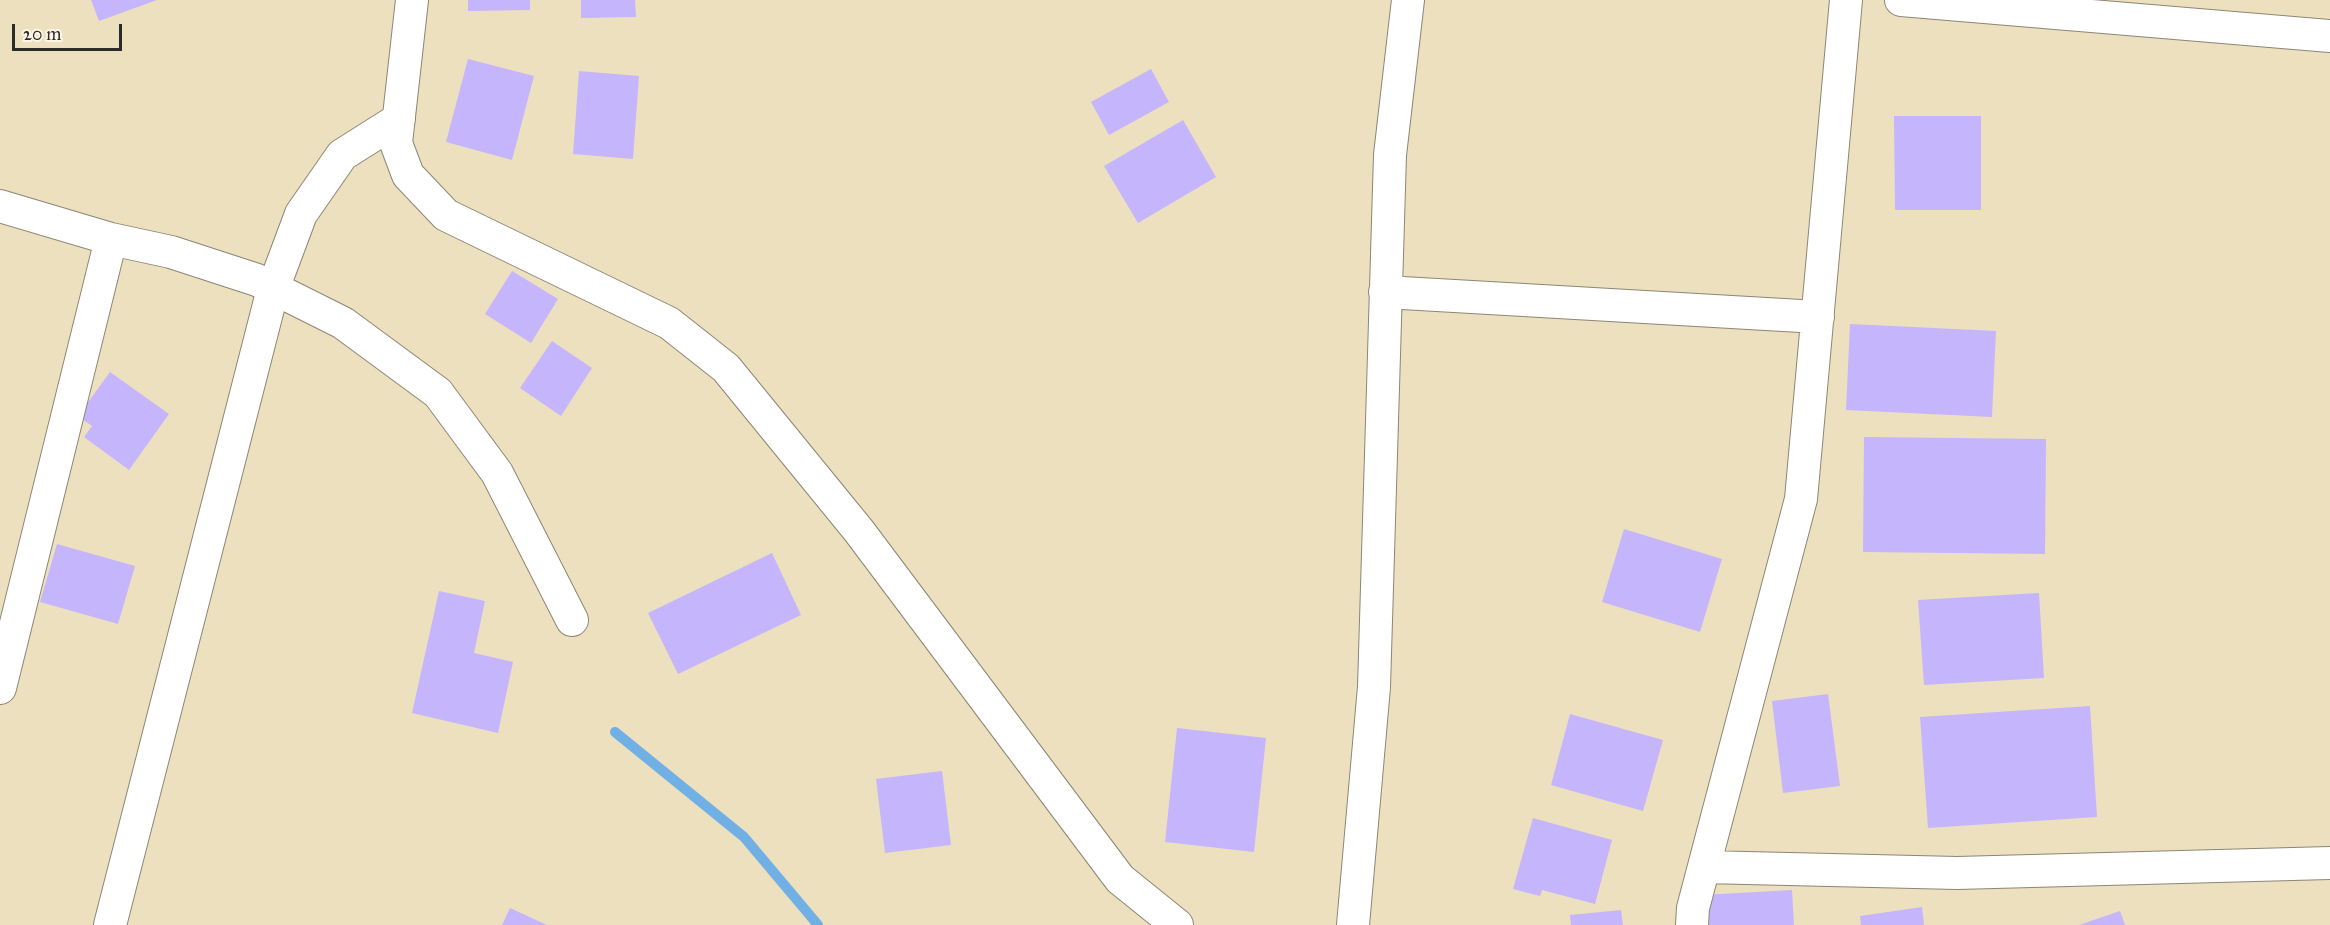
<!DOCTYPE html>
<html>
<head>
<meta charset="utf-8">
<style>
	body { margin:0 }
	#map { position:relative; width:2330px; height:925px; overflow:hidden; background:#ede0bf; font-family:"IM FELL Great Primer",serif }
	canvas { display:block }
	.scale { position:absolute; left:12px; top:24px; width:110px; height:27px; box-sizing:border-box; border:3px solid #2b2b2b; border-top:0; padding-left:8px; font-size:18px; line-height:21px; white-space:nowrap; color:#2b2b2b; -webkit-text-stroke:4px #fcf5e5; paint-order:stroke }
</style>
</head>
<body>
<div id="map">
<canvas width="2330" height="925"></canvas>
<div class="scale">20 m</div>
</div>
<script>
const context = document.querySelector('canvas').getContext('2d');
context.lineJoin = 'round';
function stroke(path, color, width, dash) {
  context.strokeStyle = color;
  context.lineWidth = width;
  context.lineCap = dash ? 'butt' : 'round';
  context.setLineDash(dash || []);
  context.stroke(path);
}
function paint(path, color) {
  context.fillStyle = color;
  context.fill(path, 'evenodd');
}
stroke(new Path2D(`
	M615,732l129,105 74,88`), '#70b0e4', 10);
paint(new Path2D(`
	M91,0h66l-58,21z
	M468,0h62v10l-62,1z
	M581,0h54l1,17 -55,1z
	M468,59l66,17 -22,84 -66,-18z
	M1151,69l18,33 -60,33 -18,-33z
	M579,71l60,5 -6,83 -60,-5z
	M1894,116h87v94h-86z
	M1183,120l33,57 -78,46 -34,-57z
	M512,271l46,28 -27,44 -46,-29z
	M1850,324l146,7 -4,86 -146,-7z
	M552,341l40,27 -31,48 -41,-28z
	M110,372l59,42 -40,56 -45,-33 8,-11 -14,-10z
	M1864,437l182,2 -1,115 -182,-2z
	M1624,529l98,30 -22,73 -98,-30z
	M57,544l78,22 -17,58 -78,-22z
	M772,553l29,62 -123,59 -30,-61z
	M439,591l46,10 -11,52 39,9 -15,71 -86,-20z
	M2039,593l5,85 -120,7 -6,-85z
	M1828,694l12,92 -57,7 -11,-92z
	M2090,706l7,111 -169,11 -8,-111z
	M1570,714l93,26 -20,71 -92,-26z
	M1177,728l89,10 -12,114 -89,-10z
	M942,771l9,74 -66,8 -9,-74z
	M1533,818l79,22 -17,64 -53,-14 -2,6 -27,-7z
	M1792,890l2,35h-90l-2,-30z
	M1922,907l2,18h-63l-1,-9z
	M510,908l37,17h-45z
	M1621,910l2,15h-52l-1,-10z
	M2120,911l5,14h-46z`), '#c5b5fc');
const minor = new Path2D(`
	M412,0l-16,143 12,32 38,40 223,108 57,45 133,163 261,348 57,46
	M1901,0l429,36
	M0,206l111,33 60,13 86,28 86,43 95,70 59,80 75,147
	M1385,292l433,25
	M0,688l111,-449
	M1704,867l253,6 373,-10
	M110,925l163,-636 28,-75 41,-59 57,-36
	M1353,925l21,-238 16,-532 18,-155
	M1692,925l1,-17 108,-409 45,-499`);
stroke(minor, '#8c8675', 34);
stroke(minor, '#fff', 32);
</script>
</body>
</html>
